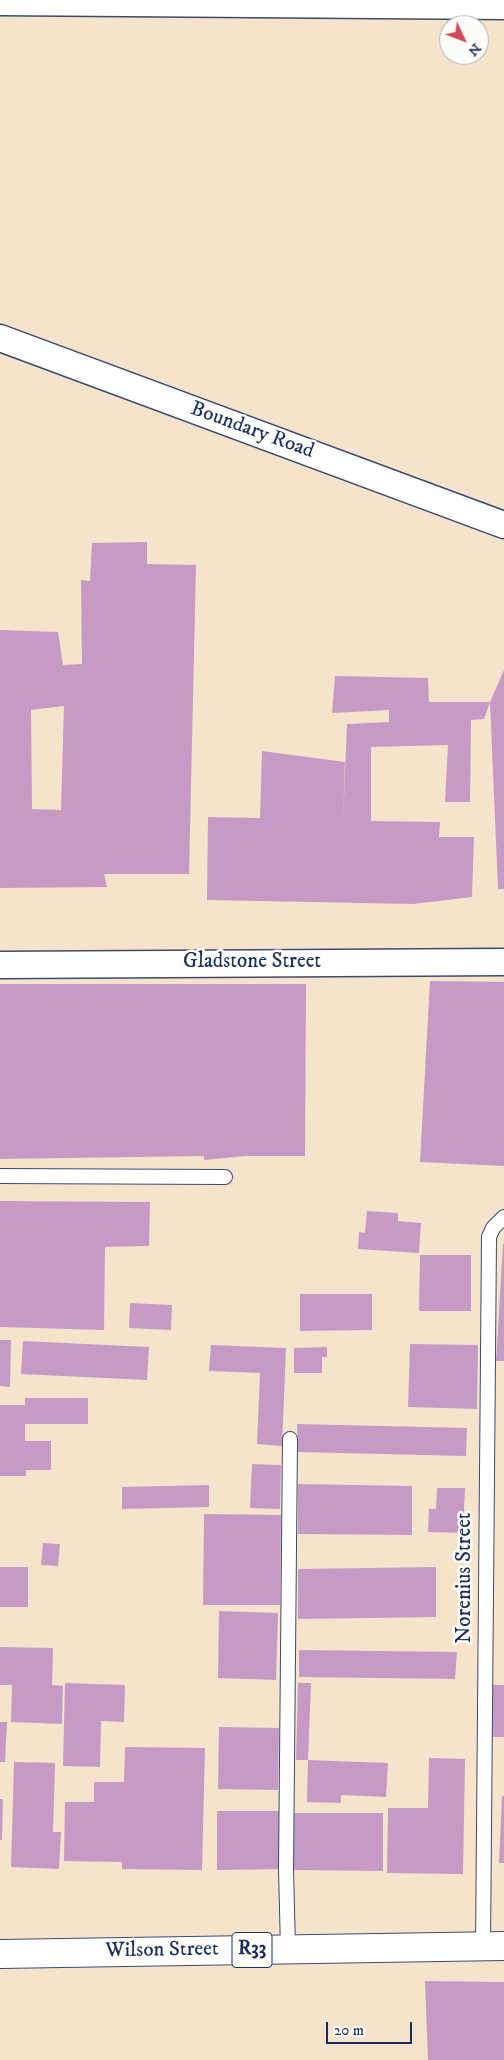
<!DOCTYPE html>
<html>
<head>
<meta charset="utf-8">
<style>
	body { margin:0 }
	#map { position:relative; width:504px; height:2060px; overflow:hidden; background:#f5e4cb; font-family:"IM FELL DW Pica",serif }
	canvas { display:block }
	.north { position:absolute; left:439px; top:15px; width:50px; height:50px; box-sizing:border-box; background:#fdfcf7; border:1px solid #a3aaba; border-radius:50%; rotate:133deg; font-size:14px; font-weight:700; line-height:20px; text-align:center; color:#1b2f5e }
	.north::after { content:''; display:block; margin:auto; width:18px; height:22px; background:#d1495b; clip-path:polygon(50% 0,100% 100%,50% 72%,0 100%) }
	.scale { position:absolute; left:326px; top:2022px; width:86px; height:22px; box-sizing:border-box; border:2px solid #1b2f5e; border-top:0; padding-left:6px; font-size:15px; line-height:18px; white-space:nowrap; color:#1b2f5e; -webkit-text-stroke:4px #fdfcf7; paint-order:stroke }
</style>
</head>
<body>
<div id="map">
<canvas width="504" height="2060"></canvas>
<div class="north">N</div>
<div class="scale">20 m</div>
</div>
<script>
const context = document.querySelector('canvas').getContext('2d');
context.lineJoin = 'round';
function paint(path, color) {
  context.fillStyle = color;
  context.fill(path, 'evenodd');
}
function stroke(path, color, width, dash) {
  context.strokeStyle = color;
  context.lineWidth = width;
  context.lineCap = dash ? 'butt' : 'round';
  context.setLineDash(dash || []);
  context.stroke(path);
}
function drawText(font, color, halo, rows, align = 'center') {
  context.font = font + ' "IM FELL DW Pica",serif';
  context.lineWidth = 5;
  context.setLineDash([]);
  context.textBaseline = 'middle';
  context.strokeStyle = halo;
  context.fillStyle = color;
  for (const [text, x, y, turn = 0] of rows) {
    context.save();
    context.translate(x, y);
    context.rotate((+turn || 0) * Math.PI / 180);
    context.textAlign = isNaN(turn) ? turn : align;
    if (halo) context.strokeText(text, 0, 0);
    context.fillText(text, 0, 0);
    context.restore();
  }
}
paint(new Path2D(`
	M147,542v22l49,1 -7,309h-85l3,13 -107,1v-258l58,2 5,33 19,-1 -1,-84 9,1 2,-38zM64,706l-3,104 -29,-1 -1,-99z
	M504,670v219h-6l-8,-187z
	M335,676l93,2 1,24h61l-6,17 -13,1 -1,82h-25l3,-57 -77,2v74l69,1 -1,15h35l-2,60 -59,7 -206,-4 1,-83 52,1 2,-67 83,11 -2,61 4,-99 42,-2v-12l-57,3z
	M430,981l74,1v184l-84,-4z
	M0,984h306l-1,172h-59l-42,4v-4l-204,3z
	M0,1201l150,1 -1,44 -44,1 -1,83 -104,-3z
	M367,1211l31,2v8l23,2 -2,30 -61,-4 1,-17 6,1z
	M503,1244h1v117h-8z
	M420,1255h51v56h-52z
	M300,1294h72v36l-72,1z
	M130,1303l42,2 -1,25 -42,-2z
	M0,1340h11l-1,47 -10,-1z
	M23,1341l126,6 -2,33 -126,-6z
	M410,1344l68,1 -1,64 -69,-2z
	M211,1345l75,3 -4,98 -25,-2 3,-71 -51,-2z
	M327,1347v10h-5v16h-28v-25z
	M25,1398h63v26h-63v17h26v29h-25v6h-26v-71h25z
	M297,1424l170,4 -1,28 -168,-4z
	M252,1464l29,1 -1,44 -30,-1z
	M298,1484l114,2v49l-114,-1z
	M209,1485v22l-87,2v-22z
	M437,1488h28l-2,45 -35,-1 1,-23h7z
	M204,1514l77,1 -1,90h-77z
	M43,1543l17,1 -2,22 -17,-1z
	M0,1567h28v40h-28z
	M436,1567v50l-138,2v-50z
	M219,1611l59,2 -2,67 -58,-2z
	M0,1647l53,1 -1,37 11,1 -1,38 -51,-2 1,-37h-12z
	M299,1650l158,2 -2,27 -156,-2z
	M65,1683l60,2 -1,37 -23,-1 -1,46 -37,-1z
	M298,1683h13l-3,77h-12z
	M487,1685h17v52h-14z
	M0,1722h7l-2,40h-5z
	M219,1727l60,1 -1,62 -60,-1z
	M125,1747l80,1 -3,122 -80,-1v-7l-58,-1 1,-59h29v-20h30z
	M429,1758l36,1 -2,115 -76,-1 1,-65h40z
	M308,1760l80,3 -2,34 -45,-2v8l-34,-1z
	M14,1762l41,1 -2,69h8l-2,37 -48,-2z
	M502,1796h2v67h-5z
	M0,1799h3l-1,41h-2z
	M217,1811h63l1,58 -64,1z
	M293,1813h90v58l-91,-1z
	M425,1981l79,1v78h-76z`), '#c59bc5');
const lane = new Path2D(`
	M0,1176l225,1
	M483,1946l6,-709 4,-9 11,-11
	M288,1949l-2,-80 4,-430`);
const street = new Path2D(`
	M0,2l504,4
	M0,338l504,187
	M0,965l504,-3`);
const primary = new Path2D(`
	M0,1954l504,-8`);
stroke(lane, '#3c4a6e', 16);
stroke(street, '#3c4a6e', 29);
stroke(primary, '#3c4a6e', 30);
stroke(lane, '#fff', 14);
stroke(street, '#fff', 26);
stroke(primary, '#fff', 28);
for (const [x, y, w] of [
	[252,1950,40]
]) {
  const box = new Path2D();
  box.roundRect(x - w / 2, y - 17.5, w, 35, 4);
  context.fillStyle = '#fdfcf7';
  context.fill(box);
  stroke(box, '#1b2f5e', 1);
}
drawText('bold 20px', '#1b2f5e', null, [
	["R33",252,1950]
]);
drawText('21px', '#1b2f5e', '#fdfcf7', [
	["Boundary Road",252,431,20],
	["Gladstone Street",252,963],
	["Norenius Street",466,1578,-90],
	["Wilson Street",162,1951,-1]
]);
</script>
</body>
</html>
